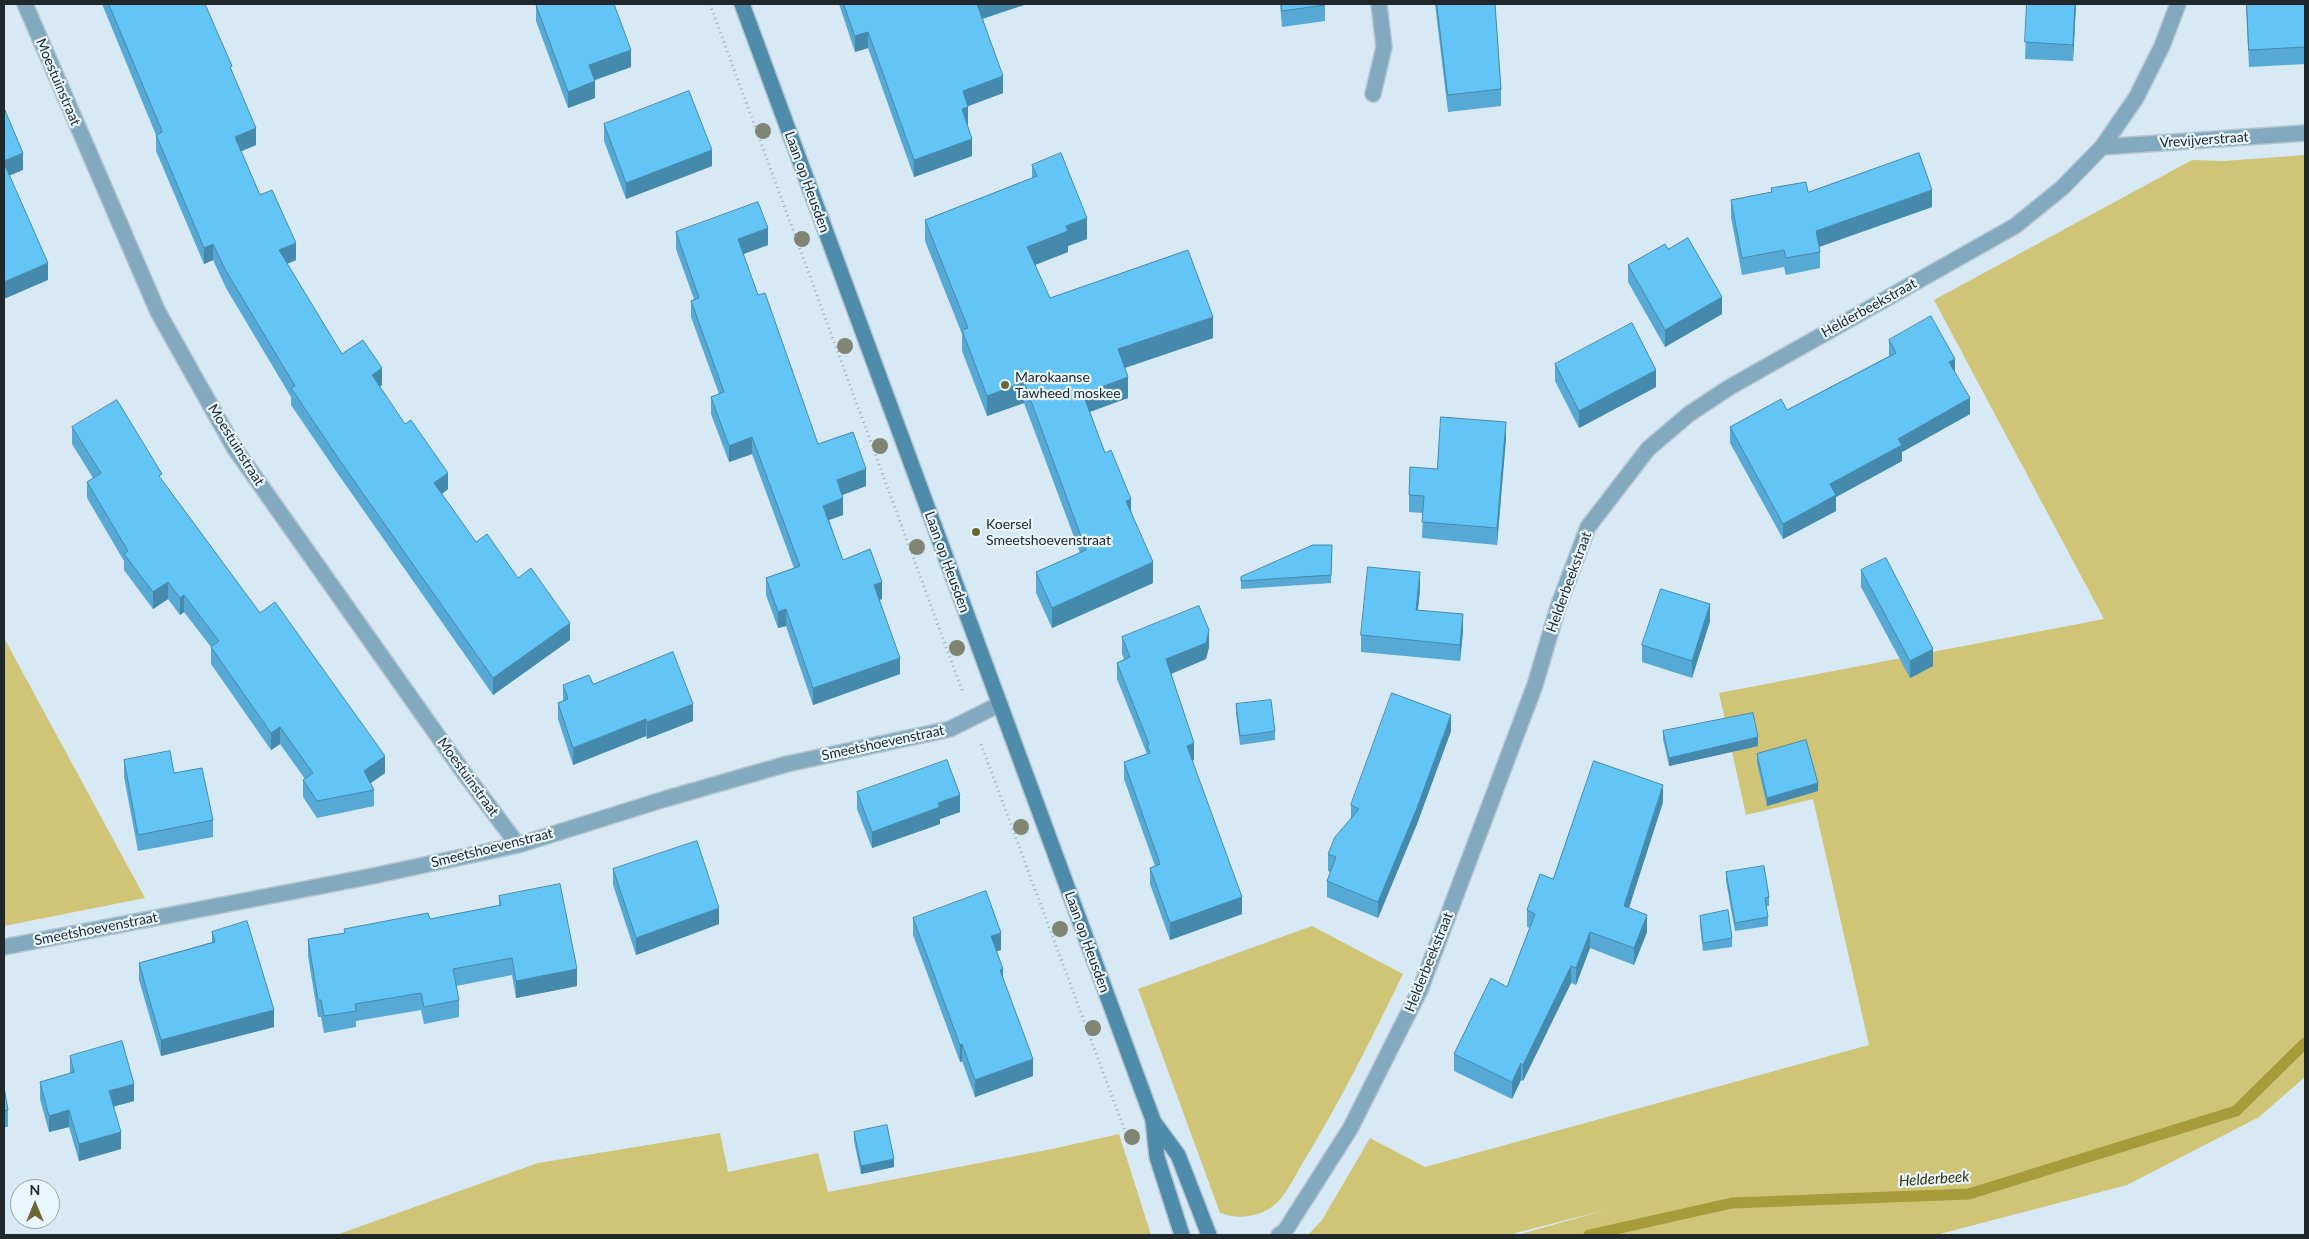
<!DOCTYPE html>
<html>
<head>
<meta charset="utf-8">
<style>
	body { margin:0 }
	#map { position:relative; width:2309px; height:1239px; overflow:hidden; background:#d7e9f5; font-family:Lato,sans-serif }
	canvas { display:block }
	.frame { position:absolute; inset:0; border:5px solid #21282c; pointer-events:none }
	.north { position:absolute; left:10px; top:1179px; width:50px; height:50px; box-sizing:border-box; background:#e7f6ff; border:1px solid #98a4ab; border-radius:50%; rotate:0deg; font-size:14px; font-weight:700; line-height:20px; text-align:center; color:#21282c }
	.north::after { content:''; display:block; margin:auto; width:18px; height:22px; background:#6d6632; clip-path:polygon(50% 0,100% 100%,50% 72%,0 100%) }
</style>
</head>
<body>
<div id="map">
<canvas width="2309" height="1239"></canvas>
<div class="frame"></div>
<div class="north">N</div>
</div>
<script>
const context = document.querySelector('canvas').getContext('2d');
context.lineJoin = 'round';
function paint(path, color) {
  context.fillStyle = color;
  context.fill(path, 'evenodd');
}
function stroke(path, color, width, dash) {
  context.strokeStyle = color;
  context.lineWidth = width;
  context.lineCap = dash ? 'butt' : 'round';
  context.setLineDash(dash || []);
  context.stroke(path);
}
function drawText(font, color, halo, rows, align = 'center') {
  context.font = font + ' Lato,sans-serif';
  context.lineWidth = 4.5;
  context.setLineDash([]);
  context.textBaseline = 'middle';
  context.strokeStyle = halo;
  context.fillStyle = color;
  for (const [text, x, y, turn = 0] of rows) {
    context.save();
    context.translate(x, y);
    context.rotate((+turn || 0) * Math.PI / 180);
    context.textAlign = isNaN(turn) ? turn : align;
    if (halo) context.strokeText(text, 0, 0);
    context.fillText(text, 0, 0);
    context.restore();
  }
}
paint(new Path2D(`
	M2305,155v922l-46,40 -132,68 -191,50h-419l92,-26 -101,26h-200l14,-15 48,-82 55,29 444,-122 -56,-246 -67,16 -27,-122 385,-74 -170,-319 258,-140 32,1z
	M4,638l141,260 -141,28z
	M1312,926l91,48c-31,64 -63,128 -101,190 -8,13 -17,34 -30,43 -17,11 -34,12 -52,6l-82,-224z
	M720,1133l8,39 90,-19 10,39 224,-43 67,-15 32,101h-815l202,-72z`), '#d0c576');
stroke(new Path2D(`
	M1589,1235l143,-32 237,-9 267,-83 69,-68`), '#a89b3b', 11);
const street = new Path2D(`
	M25,4l133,308 77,137 229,324 54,72
	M1373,94l11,-47 -5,-43
	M2102,147l203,-14
	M4,947l364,-70 150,-32 147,-46 122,-35 163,-35 50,-25
	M1279,1235l6,-4 65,-102 70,-139 115,-305 23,-78 30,-80 60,-78 41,-35 41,-27 285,-161 47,-38 40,-41 34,-49 26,-52 16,-42`);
const secondary = new Path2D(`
	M742,4l411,1116 4,37 25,78
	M1153,1121l25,34 31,80`);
stroke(street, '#b6c6d1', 18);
stroke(secondary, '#b6c6d1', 18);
stroke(new Path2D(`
	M710,4l253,689
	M981,744l145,390`), '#9faeb7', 3, [1, 4]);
stroke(street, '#83a9bf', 15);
stroke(secondary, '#4f8bab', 15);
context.fillStyle = '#7f8473';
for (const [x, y] of [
	[763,131],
	[802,239],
	[845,346],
	[880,446],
	[917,547],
	[957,648],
	[1021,827],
	[1060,929],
	[1093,1028],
	[1132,1137]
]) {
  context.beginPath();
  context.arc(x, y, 8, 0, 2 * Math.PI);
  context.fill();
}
paint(new Path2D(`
	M102,4h103l27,67 24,74 -15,6 19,44 36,65 -9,4 55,90 40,31 -2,2 68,102 -6,5 34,48 42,36 52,62 -77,55 -155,-221 -47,-69v-8l-65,-109 -13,-28 -9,4 -48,-113v-16z
	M839,4h188l-44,15 20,74 -35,13v18h-1l5,32 -58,21 -46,-129 -13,4z
	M1280,4h45v17l-43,6z
	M1435,4h60l6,85v17l-53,6z
	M2027,4h49l-3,57 -48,-2z
	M2246,4h59v60l-56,3z
	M536,5l95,62 -36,13v18l-27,10 -32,-87z
	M604,124l108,42 -86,33 -22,-58z
	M1032,165l55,74 -19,7v6l-33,13 15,33 163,40 -88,30 3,30 -38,14 15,41 26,57 22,73 -101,45 -16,-35v-21l44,-19 -56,-150 -37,13 -25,-65v-17l-37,-93v-21l107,-42z
	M1771,188l37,4 124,15 -113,40 1,5v16l-34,7 -2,-8 -42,8 -11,-58v-17l40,-8z
	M676,232l92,13 -25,9 15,41 60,149 48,42 -24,9 1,20 -14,5 14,40 39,39 -3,1 21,74 -87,31 -27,-79 -8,2 -12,-33v-17l28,-10 -42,-114 -23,8 -18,-48v-17l8,-3 -28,-77v-16l3,-2 -18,-50z
	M1668,249l54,65 -57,33 -37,-65v-17z
	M1889,340l66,33 15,41 -68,38v9l-66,36v14l-53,28 -53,-96v-16l57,-17 102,-54z
	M1555,364l101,23 -77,41 -24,-47z
	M72,427l90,53 98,133 125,160 -15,10 4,7v16l-57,12 -14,-21v-17l2,-1 -25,-35 -9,6 -60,-86v-17l-27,-35 -4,3 -12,-16 -15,10 -29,-39v-9l-37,-63v-16l6,-4 -21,-34z
	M1506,438l-9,107 -75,-7 1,-25 -14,-1v-17l28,-26z
	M1332,553l-1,30 -90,6v-12z
	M1861,570l72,96 -23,12 -49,-91z
	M1420,589l-2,21 45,21 -3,30 -99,-9v-17z
	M1710,621l-18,57 -50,-16v-17z
	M1122,637l87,10 -3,12 -35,15 23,86 -2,1 50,153 -72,26 -20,-56v-16l5,-2 -31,-87v-17l23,-8 -30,-75v-16l7,-4 -2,-5z
	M593,684l100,37 -46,18 -1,-3 -73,29 -15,-46v-16l5,-2v-16z
	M1236,704l39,27v9l-35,5 -4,-32z
	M1451,731l-34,93 -39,94 -51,-21v-16l3,-9 -2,-1v-17l23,-35v-14z
	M1663,731l95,15 -89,20 -6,-27z
	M1757,754l61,37 -51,15 -10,-43z
	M124,760l89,60v17l-75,14 -14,-74z
	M857,792l103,20 -20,7v5l-68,24 -15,-39z
	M1663,802l-34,106 18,24 -13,33 -44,-17 -14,37 -5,-2 -48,98 -2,-1 -9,19 -58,-28v-17l53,-67 23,-59 -3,-1v-17l26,-31z
	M613,869l106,55 -83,31 -23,-70z
	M1726,872l43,25v9h-3l2,11v9l-33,5 -9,-50z
	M499,896l78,90 -61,12 -4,-23 -56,11 3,14v17l-35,7 -3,-14 -65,11v6l-32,6 -3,-16h-3l-10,-61v-17l122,-20 69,-13z
	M1700,916l32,22v9l-29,4 -3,-26z
	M913,918l88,32 -5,1 7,27 30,98 -58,21 -13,-36 -2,1 -47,-127z
	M212,932l62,95 -113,29 -22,-76v-17l73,-21z
	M70,1056l64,45 -20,5 7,43 -42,12 -10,-34 -20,5 -9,-33v-17l30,-8z
	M4,1087l4,23v17h-4z
	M854,1132l40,35 -33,7 -7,-33z`), '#55a9d4');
paint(new Path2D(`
	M977,4h50l-50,16z
	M2075,4h1l-3,57v-16z
	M868,32v16l-13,4v-16z
	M631,50v17l-42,15v-17z
	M1003,76v17l-40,15v-17z
	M595,81v17l-27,10v-16z
	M968,107v17l-6,2v-17z
	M256,128v17l-21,9v-17z
	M972,139v17l-58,21v-17z
	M712,150v16l-86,33v-16z
	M23,153v17l-19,8v-17z
	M1932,190v17l-116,41v-17z
	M1087,218v21l-19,7v6l-41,16v-21l39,-21z
	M768,228v17l-30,11v-17z
	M296,243v17l-17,7v-17z
	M213,244v16l-9,4v-16z
	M48,263v17l-44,19v-17z
	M1722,297v17l-57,33v-17z
	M1213,317v21l-95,32v-21z
	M1955,359v15l-6,-12z
	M382,368v17l-10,7v-17z
	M1656,370v17l-77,41v-17z
	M1128,377v21l-45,16v-20z
	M1024,382v21l-37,13v-20z
	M1970,398v16l-68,38v9l-66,36v14l-53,28v-15l47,-40 68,-45z
	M1506,422v16l-9,107v-17z
	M752,437v17l-23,8v-16z
	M866,469v17l-29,11v-17z
	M448,473v16l-14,11v-17z
	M843,498v17l-20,7v-16z
	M1131,499v21l-5,-19z
	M1153,562v21l-101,45v-20z
	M1420,572v17l-4,38v-17z
	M168,582v17l-15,10v-17z
	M882,582v17l-8,3v-17z
	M184,595v17l-4,3v-17z
	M1710,604v17l-18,57v-17z
	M786,609v17l-8,2v-16z
	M1463,614v17l-3,30v-16z
	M570,623v17l-77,55v-17z
	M1209,630v17l-3,12 -40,17v-17z
	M1933,649v17l-23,12v-17z
	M900,658v16l-87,31v-17z
	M693,704v17l-46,18v-17z
	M1451,715v16l-34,93 -39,94v-16z
	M646,719v17l-73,29v-17z
	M280,727v17l-9,6v-17z
	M1758,737v9l-89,20v-8z
	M1194,743v17l-7,3v-17z
	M385,756v17l-21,15v-17z
	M1818,783v8l-51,15v-8z
	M1663,785v17l-39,121v-17z
	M960,795v17l-20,7v5l-68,24v-16l66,-29z
	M1242,897v17l-72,26v-17z
	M719,908v16l-83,31v-17z
	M1647,915v17l-13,33v-17z
	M1590,932v16l-14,37v-17z
	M1001,933v17l-10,3v-17z
	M1571,966v17l-48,98v-16z
	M577,969v17l-61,12v-17z
	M1003,969v17l-3,-16z
	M274,1010v17l-113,29v-16z
	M962,1044v17l-2,1v-17z
	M1033,1059v17l-58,21v-17z
	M1521,1063v17l-9,19v-17z
	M134,1084v17l-25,7v-17z
	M69,1110v17l-20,5v-16z
	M121,1132v17l-42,12v-17z
	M894,1159v8l-33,7v-8z`), '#4589ac');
const building = new Path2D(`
	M109,4h96l27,62 -2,1 26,61 -21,9 25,58 12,-5 24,53 -17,7 63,104 21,-14 19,28 -10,7 33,49 6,-4 37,53 -14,10 42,59 11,-8 31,44 13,-10 39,55 -77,55 -155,-220 -47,-70 4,-2 -69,-115 -13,-27 -9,4 -48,-113 6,-3z
	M538,4h76l17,46 -42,15 6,16 -27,11 -32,-87z
	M844,4h133l26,72 -40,15 5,16 -6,2 10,30 -58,21 -46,-128 -13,4z
	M1282,4h43v1l-43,6z
	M1437,4h58l6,85 -53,6z
	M2027,4h48l-2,41 -48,-3z
	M2247,4h58v43l-56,3z
	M689,91l23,59 -86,33 -22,-59z
	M4,108l19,45 -19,8z
	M1061,153l26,65 -21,8 2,5 -41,16 23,51 138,-48 25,67 -95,32 10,28 -45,17 22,59 6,-3 20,49 -5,2 27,61 -101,46 -16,-36 50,-22 -62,-168 -37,14 -25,-66 6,-2 -43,-108 112,-44 -5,-11z
	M1919,153l13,37 -116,41 4,21 -34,6 -2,-8 -42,8 -11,-58 41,-8 -1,-4 35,-6 2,10z
	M4,163l44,100 -44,19z
	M758,202l10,26 -30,11 20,56 7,-2 53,151 35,-12 13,37 -29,11 6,18 -20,8 20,54 27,-11 12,33 -8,3 26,73 -87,30 -27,-79 -8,3 -12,-34 34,-12 -48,-129 -23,9 -18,-49 13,-5 -33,-91 8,-3 -23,-66z
	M1688,238l34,59 -57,33 -37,-65 37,-21 3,5z
	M1931,316l24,43 -6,3 21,36 -72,41 4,6 -72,39 6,11 -53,29 -53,-97 51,-28 6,11 109,-57 -7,-13z
	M1632,323l24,47 -77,41 -24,-47z
	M117,400l45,74 -3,2 101,137 15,-11 110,154 -21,15 10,19 -57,11 -14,-21 10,-7 -33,-46 -9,6 -60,-86 8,-6 -35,-46 -4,3 -12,-16 -15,10 -29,-38 4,-3 -41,-69 14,-9 -29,-46z
	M1441,417l65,5 -9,106 -75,-6 2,-26 -15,-1 1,-28 27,2z
	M1313,545h19l-1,30 -90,6v-4z
	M1886,558l47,91 -23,12 -49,-91z
	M1368,567l52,5 -4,38 47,4 -3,31 -99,-10z
	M1661,589l49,15 -18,57 -50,-16z
	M1199,606l10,24 -3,13 -40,16 28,84 -7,3 55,151 -72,26 -20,-55 10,-4 -36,-102 26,-9 -3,-8 2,-1 -32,-81 13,-6 -8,-20z
	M673,652l20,52 -46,18 -1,-3 -73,29 -15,-45 10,-4 -5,-14 26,-10 4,9z
	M1392,693l59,22 -34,93 -39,94 -51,-21 9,-24 -8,-3 7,-17 24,-28 -8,-4z
	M1271,700l4,31 -35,5 -4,-32z
	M1753,713l5,24 -89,21 -6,-27z
	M1806,740l12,43 -51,15 -10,-44z
	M170,751l4,22 28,-5 11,52 -75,15 -14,-75z
	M947,760l13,35 -22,8 2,4 -68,25 -15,-40z
	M1594,761l69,24 -39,121 23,9 -13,33 -44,-16 -14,36 -5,-2 -48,99 -2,-2 -9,19 -58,-28 37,-76 16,9 28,-73 -8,-4 13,-36 13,5z
	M697,841l22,67 -83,30 -23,-69z
	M1764,866l5,31 -4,1 3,19 -33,6 -9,-51z
	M560,884l17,85 -61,12 -4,-23 -59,11 6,31 -35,7 -3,-14 -66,11 1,7 -32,5 -3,-16h-3l-10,-61 37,-6 -1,-4 84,-16 2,6 71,-14 -2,-9z
	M986,891l15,42 -10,3 12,33 -3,1 33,89 -58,21 -13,-36 -2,1 -47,-127z
	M1728,910l4,28 -29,5 -3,-27z
	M247,921l27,89 -113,30 -22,-77 76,-21 -3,-10z
	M122,1041l12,43 -25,7 12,41 -42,12 -10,-34 -20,6 -9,-34 34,-10 -4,-16z
	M4,1087l4,23 -4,1z
	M887,1125l7,34 -33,7 -7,-34z`);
paint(building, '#63c4f6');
stroke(building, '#4589ac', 1);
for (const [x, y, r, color] of [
	[1005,385,5,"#6d6632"],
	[976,532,5,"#6d6632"]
]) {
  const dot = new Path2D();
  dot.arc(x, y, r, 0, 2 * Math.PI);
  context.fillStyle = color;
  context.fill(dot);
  stroke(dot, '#e7f6ff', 2);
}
drawText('14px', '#21282c', '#e7f6ff', [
	["Moestuinstraat",58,82,67],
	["Vrevijverstraat",2204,140,-4],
	["Laan op Heusden",807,182,70],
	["Helderbeekstraat",1869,308,-29],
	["Moestuinstraat",236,445,58],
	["Laan op Heusden",947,562,70],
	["Helderbeekstraat",1569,582,-70],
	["Smeetshoevenstraat",883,743,-12],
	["Moestuinstraat",468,777,54],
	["Smeetshoevenstraat",492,848,-14],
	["Smeetshoevenstraat",96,929,-11],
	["Laan op Heusden",1087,942,70],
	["Helderbeekstraat",1429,962,-68]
]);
drawText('14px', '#21282c', '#e7f6ff', [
	["Marokaanse",1015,377],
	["Tawheed moskee",1015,393],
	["Koersel",986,524],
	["Smeetshoevenstraat",986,540]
], 'left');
drawText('italic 15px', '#373107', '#e7f6ff', [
	["Helderbeek",1934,1179,-4]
]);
</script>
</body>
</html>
